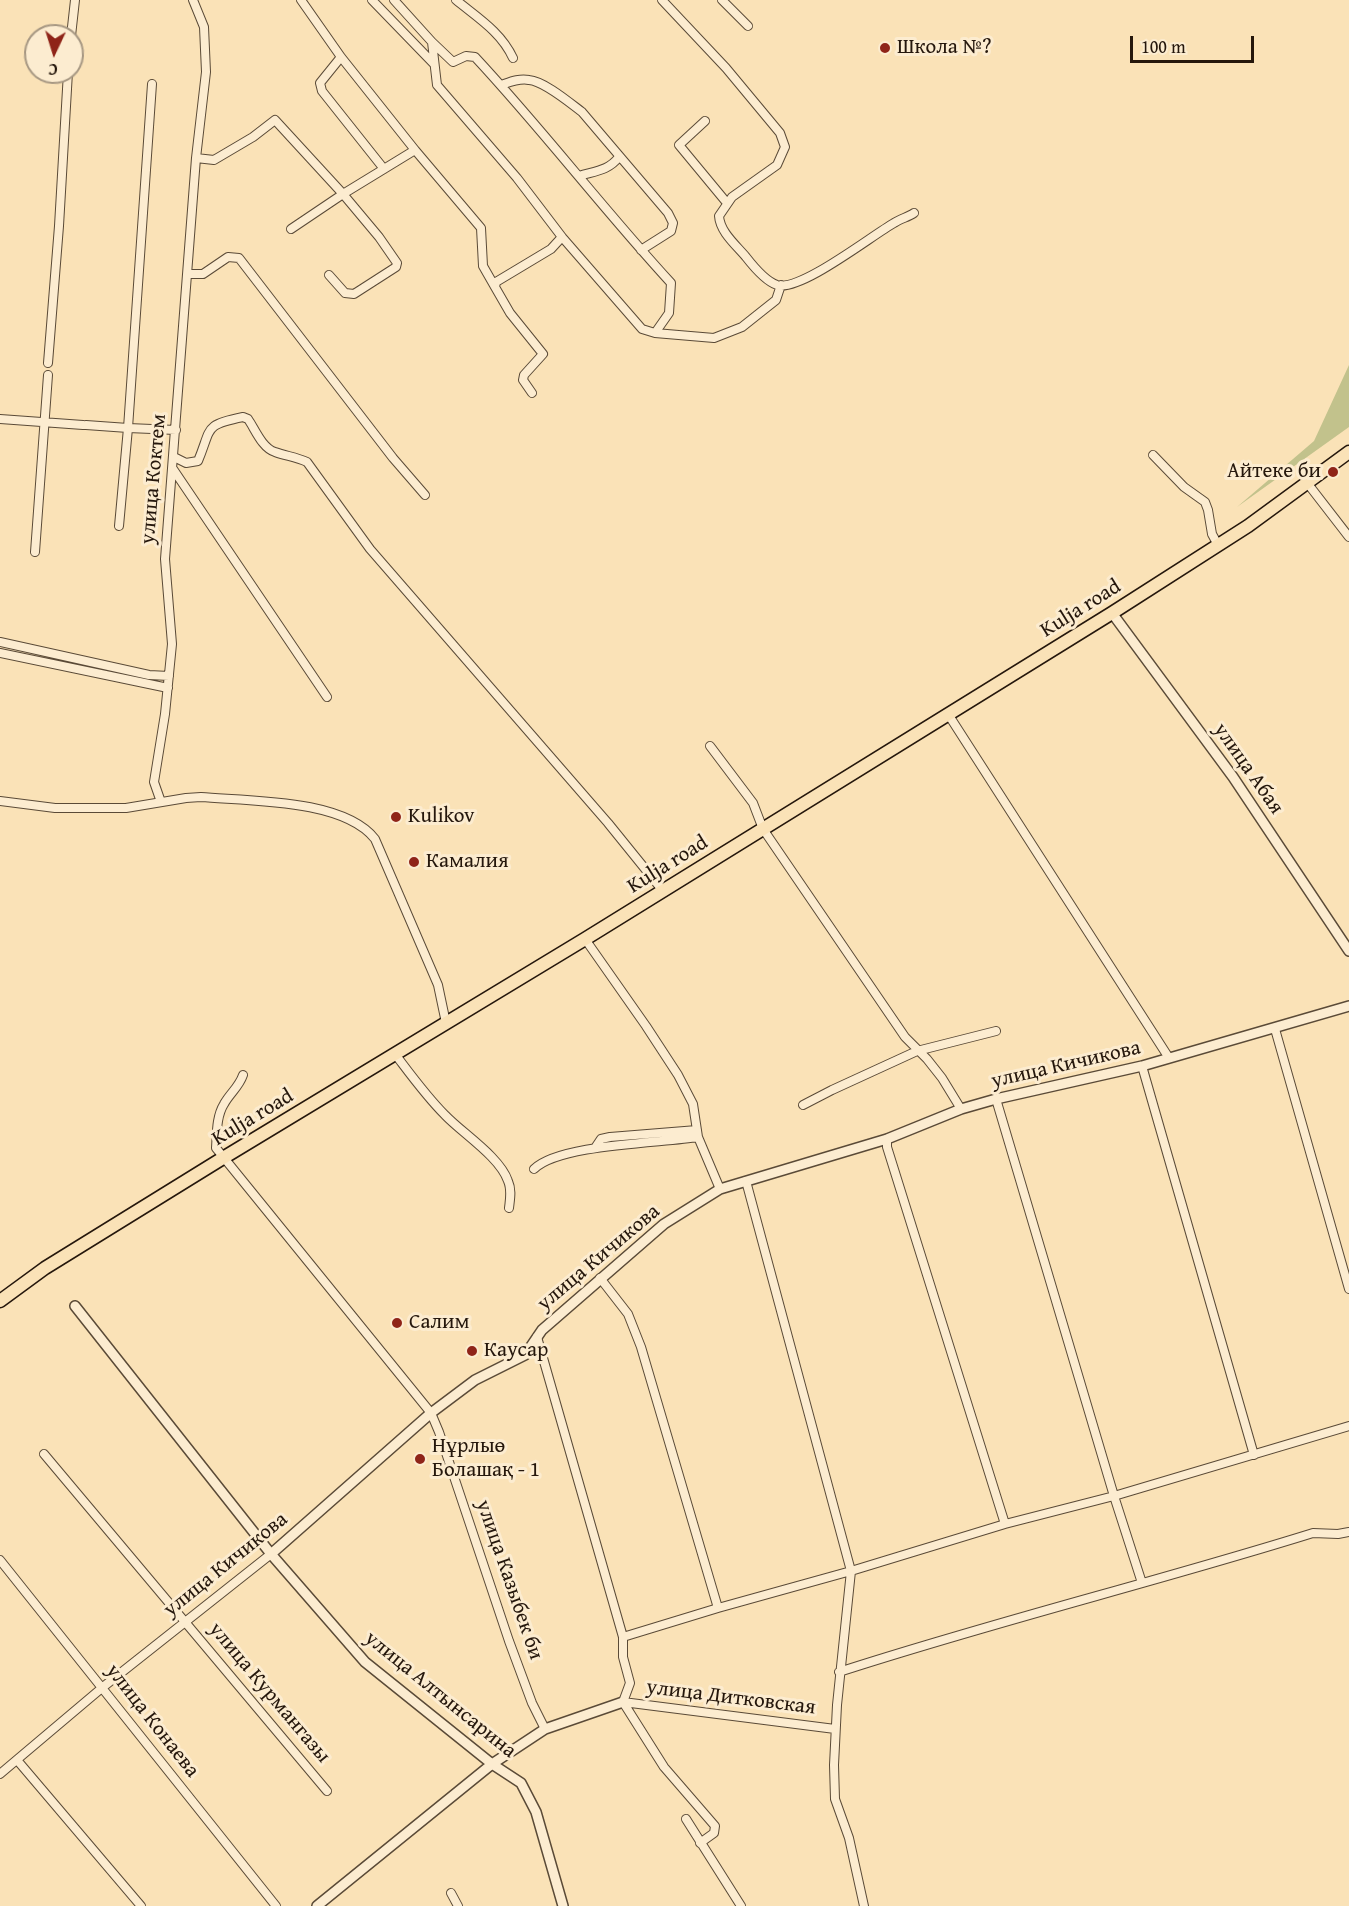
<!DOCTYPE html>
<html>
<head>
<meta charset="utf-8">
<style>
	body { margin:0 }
	#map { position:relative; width:1349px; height:1906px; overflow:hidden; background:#fae2b7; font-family:"Gentium Book Plus",serif }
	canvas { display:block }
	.north { position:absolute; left:24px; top:24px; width:60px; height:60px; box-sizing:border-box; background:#fcecd0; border:2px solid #a69782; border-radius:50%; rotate:184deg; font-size:16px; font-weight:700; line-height:24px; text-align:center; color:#25170c }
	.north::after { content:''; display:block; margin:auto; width:21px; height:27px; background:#8f2418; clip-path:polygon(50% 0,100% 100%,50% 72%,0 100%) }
	.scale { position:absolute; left:1130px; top:36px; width:124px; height:27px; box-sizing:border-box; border:3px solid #25170c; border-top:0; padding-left:8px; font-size:18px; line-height:21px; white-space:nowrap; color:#25170c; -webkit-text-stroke:4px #fcecd0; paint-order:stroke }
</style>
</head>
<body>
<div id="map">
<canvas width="1349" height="1906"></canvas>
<div class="north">С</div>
<div class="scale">100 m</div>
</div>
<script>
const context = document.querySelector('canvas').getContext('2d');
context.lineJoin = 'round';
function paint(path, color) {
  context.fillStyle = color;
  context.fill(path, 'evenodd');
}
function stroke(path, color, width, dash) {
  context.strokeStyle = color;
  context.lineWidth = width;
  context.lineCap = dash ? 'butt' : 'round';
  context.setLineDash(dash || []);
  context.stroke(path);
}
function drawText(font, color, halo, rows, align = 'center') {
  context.font = font + ' "Gentium Book Plus",serif';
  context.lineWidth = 6;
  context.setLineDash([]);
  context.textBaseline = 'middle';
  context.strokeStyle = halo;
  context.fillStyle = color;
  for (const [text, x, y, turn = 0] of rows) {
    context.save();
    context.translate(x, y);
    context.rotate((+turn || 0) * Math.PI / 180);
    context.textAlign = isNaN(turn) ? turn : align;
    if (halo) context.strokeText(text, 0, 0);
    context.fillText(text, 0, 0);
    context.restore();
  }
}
paint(new Path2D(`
	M1349,365v62l-112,80 77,-66z`), '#c2c28c');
const minor = new Path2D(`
	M193,0l11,27 2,45 -10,86 18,2 39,-23 22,-17 68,74 36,43 18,26 -1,4 -42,27 -9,-1 -16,-18
	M372,0l62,64
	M394,0l38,42 5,43 80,93 45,59 -11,12 -55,33 -1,5 15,26 33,41 -19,21 -1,5 9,13
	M456,0c22,18 45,32 57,58
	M662,0l64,68 54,65 5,14 -8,18 -45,32 -13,19c1,16 17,29 27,41 7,9 19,24 31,28 23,7 94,-49 117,-62 6,-4 14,-6 20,-10
	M722,0l26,26
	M71,36l4,-36
	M432,42l21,20 13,-6 9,1c68,73 128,152 196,226l-2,30 -14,20 -13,-4 -80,-92
	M341,57l-21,26 2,8 62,78
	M501,85c9,-3 18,-7 28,-5 15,1 41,23 53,32l86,101 5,10 -2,8 -30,19
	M705,121l-26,24 48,58
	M415,150l66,78 2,38 12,21
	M579,176c16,-5 29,-5 40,-19
	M291,229l52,-35 72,-44 -74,-93 -40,-57
	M188,274h15l25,-17 11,1 154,200 32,37
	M655,333l59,5 28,-11 34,-27 5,-15
	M48,363l11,-137 9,-154
	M0,419l83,6
	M86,425l42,3 24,-344
	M1153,455l31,32 21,15 3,8 4,24 6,11
	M174,457l12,6 12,-2c14,-33 5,-36 45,-44l5,2c7,10 14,29 27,33 11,4 21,5 32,10l63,87 238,274 55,68
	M173,469l154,228
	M1308,484l41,53
	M119,526l9,-98 48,2
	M35,552l13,-177
	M0,642l149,33 20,1
	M0,653l168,35
	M948,714l221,344
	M710,746l43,57 10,26 142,208 22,22 15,19 19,31
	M0,801l55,7h71l60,-10 15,-1c48,4 143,2 174,42l63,146 8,38
	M161,802l-7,-20 11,-68 7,-70 -7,-85 31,-401
	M585,939l61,87 32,49 15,29 5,33 22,52
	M1275,1029l74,260
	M395,1054c16,21 31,42 50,61 17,18 55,42 63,66 4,9 2,18 1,27
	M1142,1066l112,389
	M243,1075c-4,12 -13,18 -19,29 -8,13 -7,30 -8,44l215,265 8,19 70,209 23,62 13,26
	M996,1099l118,397 28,87
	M803,1105l29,-15 85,-39 79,-20
	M887,1139v8l118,377
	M595,1148l6,-9 9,-2 87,-7
	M534,1169c25,-25 127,-26 164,-32
	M746,1181l105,390 -14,134 -3,60 1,34 14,39 15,68
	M600,1278l28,36 13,33 77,261
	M537,1337l86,300v20l7,26 -7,19
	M44,1454l283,337
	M0,1560l276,346
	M623,1637l95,-29 133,-37 154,-47 109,-28 235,-70
	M839,1672c157,-51 317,-90 474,-139l25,1 11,-2
	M623,1702l212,27
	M623,1702l41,65 51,59 -1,7 -14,10
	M17,1760l124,146
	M0,1774l103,-87 168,-133
	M686,1819l55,87
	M451,1893l7,13`);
const tertiary = new Path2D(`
	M1112,613l121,164 116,174
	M75,1306l196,248 94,108 127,102 29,19 15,29 27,94
	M271,1554l160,-141 44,-33 50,-25 17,-25 122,-106 56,-35 167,-50 74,-30 35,-10 146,-33 207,-60
	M317,1906l175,-142 53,-35 78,-27`);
const primary = new Path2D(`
	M0,1301l45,-33 178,-110 362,-219 527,-326 136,-87 101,-74`);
stroke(minor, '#5a4a37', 10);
stroke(tertiary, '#5a4a37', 12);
stroke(primary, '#25170c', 15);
stroke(minor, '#fcecd0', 8);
stroke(tertiary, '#fcecd0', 9);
stroke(primary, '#fae2b7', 12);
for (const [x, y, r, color] of [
	[885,48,6,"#8f2418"],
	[1333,472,6,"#8f2418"],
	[396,817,6,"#8f2418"],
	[414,862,6,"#8f2418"],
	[397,1323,6,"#8f2418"],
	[472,1351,6,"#8f2418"],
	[420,1459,6,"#8f2418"]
]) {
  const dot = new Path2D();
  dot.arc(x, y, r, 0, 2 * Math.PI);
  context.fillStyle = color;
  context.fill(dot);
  stroke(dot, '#fcecd0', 2);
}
drawText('21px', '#25170c', '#fcecd0', [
	["Школа №?",897,48],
	["Айтеке би",1321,472,"right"],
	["Kulikov",408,817],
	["Камалия",426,862],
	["Салим",409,1323],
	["Каусар",484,1351],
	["Нұрлыө",432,1447],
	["Болашақ - 1",432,1471]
], 'left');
drawText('21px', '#25170c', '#fcecd0', [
	["улица Коктем",154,479,-85],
	["Kulja road",1081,609,-32],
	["улица Абая",1248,769,55],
	["Kulja road",668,865,-32],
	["улица Кичикова",1066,1065,-13],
	["Kulja road",253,1118,-31],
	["улица Кичикова",599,1258,-40],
	["улица Кичикова",226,1565,-39],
	["улица Казыбек би",509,1580,71],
	["улица Курмангазы",269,1693,50],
	["улица Алтынсарина",440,1695,39],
	["улица Дитковская",731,1698,7],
	["улица Конаева",152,1721,52]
]);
</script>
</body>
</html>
